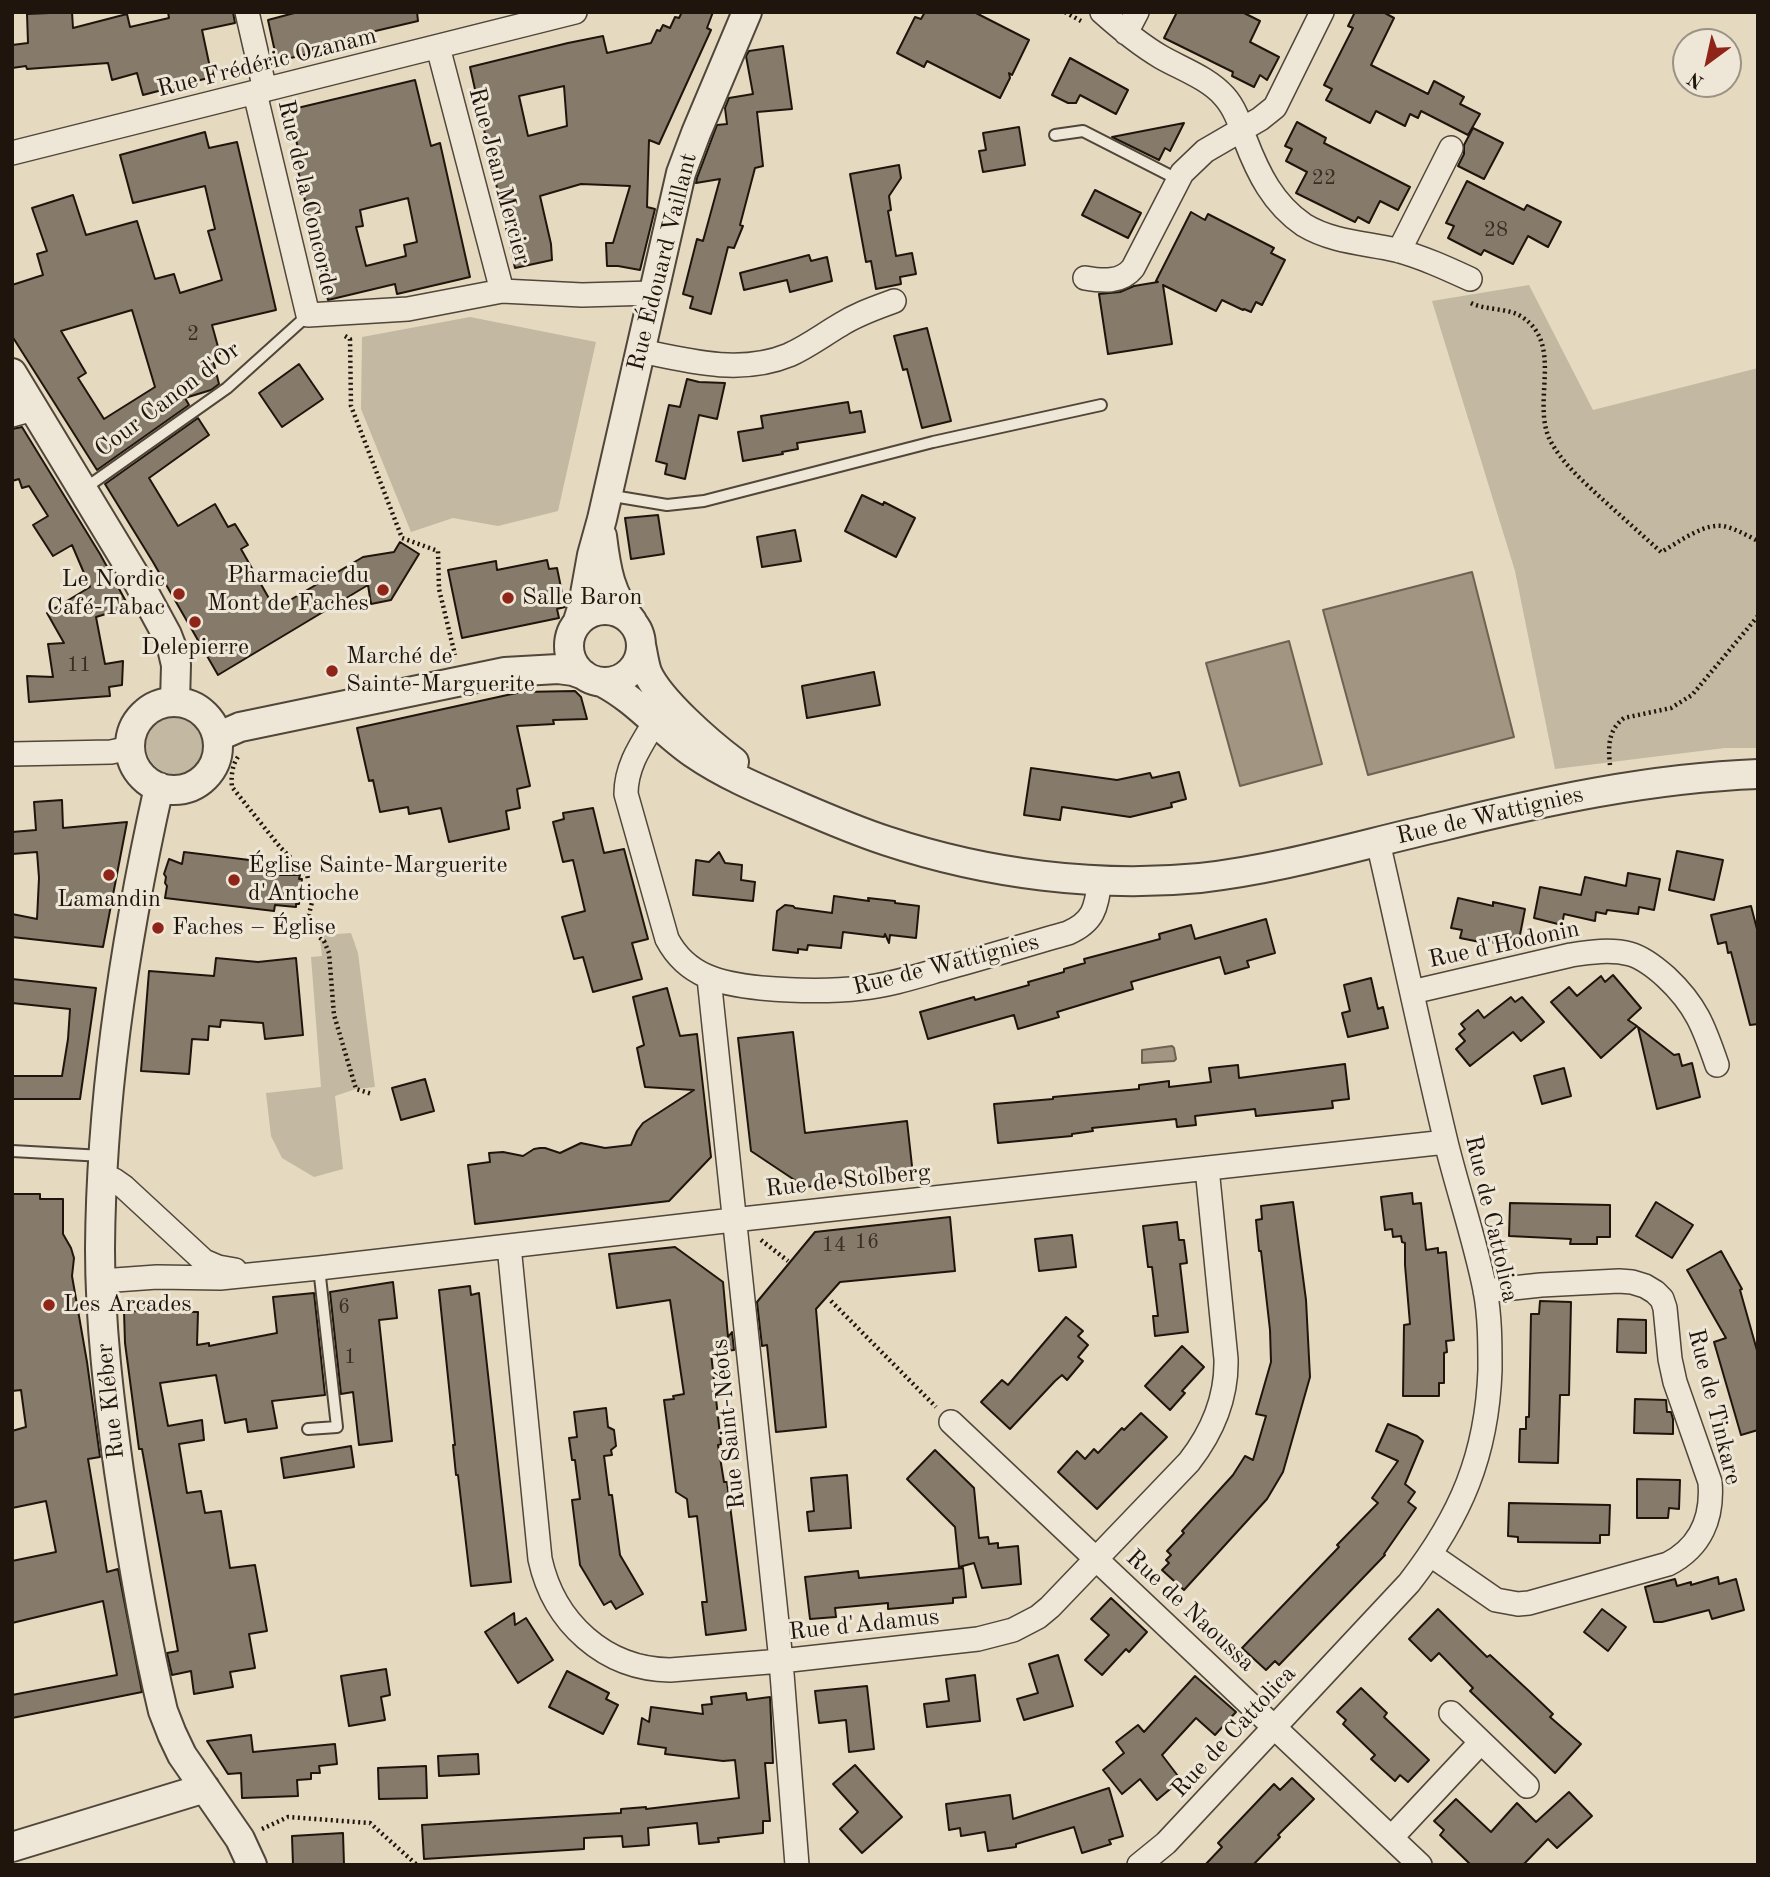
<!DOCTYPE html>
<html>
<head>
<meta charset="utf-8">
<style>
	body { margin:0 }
	#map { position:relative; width:1770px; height:1877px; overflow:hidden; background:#e5d9c0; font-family:"Old Standard TT",serif }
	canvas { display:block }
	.frame { position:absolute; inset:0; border:14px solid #1f150c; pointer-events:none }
	.north { position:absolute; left:1672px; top:28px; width:70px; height:70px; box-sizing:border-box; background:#eee6d6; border:2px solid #9b9285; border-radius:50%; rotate:213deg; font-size:19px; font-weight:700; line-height:28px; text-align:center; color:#1f150c }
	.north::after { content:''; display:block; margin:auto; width:24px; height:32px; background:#8f2418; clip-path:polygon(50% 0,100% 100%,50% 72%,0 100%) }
</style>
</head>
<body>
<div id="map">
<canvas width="1770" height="1877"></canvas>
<div class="frame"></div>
<div class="north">N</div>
</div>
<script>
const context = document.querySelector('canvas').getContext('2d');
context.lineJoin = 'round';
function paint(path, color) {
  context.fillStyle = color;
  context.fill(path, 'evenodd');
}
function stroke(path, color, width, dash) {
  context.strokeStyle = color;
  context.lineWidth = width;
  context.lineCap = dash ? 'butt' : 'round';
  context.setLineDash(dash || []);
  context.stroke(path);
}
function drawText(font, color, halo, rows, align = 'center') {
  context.font = font + ' "Old Standard TT",serif';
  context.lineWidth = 6;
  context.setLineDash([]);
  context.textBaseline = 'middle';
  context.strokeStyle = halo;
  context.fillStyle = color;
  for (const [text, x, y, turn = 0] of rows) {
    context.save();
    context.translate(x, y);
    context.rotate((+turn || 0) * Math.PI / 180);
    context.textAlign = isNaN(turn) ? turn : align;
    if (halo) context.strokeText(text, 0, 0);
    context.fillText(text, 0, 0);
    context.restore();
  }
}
paint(new Path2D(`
	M1529,285l64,125 165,-42v380h-33l-170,21 -40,-198 -83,-270z
	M470,317l126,25 -38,169 -60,15 -45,-8 -42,14 -50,-123 1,-72z
	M146 745a29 29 0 1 1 58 0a29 29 0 1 1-58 0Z
	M351,933l7,20 17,134 -19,2 -21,7 8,73 -29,8 -32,-19 -11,-22 -5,-43 55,-6 -10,-130 11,-1 -2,-16 4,1v-6z`), '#c3b8a1');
const water = new Path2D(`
	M1472,572l42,165 -146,38 -45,-165z
	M1289,641l33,123 -82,22 -34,-123z
	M1172,1046l2,2 2,11 -2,2 -32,2v-13z`);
paint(water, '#a29683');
stroke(water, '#6e6253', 2);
const building = new Path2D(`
	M72,12l1,16 54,-14 3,13 39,-9 -1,-6h65l2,11 -33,7 10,47 -69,18 -6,-22 -25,7 -4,-17 -81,6 -1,-3 -14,2v-23l16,-2 -1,-29z
	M298,12h119l1,9 -98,23 2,7 -45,10 -9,-41z
	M682,12h31l-6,16 4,2 -52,114 -10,-4 -2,67 8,2 -15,61 -22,-4h-11l-1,-23h7l17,-57 -49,-2 -41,12 11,48 1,16 -37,8 -45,-201 98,-24 35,-7 4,17 44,-10 6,-13 3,1 3,-6 7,3 5,-11 4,1zM564,86l3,40 -39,10 -9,-40z
	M925,12h49l55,28 -17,35 -3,-2 1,5 -10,20 -73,-37 -3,6 -27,-14 18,-36 6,2z
	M1177,12h65l18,9 -10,21 29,15 -12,23 -7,-5 -6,12 -22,-11 1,-4 -69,-34z
	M1355,12h28l11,6 -23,47 57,29 6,-13 30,16 -4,7 20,10 -12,21 -47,-24 -3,7 -8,-4 -5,12 -29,-15 -6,12 -44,-23 6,-11 -8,-4 29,-57 -5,-2z
	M783,46l9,63 -35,3 6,54 -8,2 -15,57 3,1 -9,22 -6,-1 -17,67 -21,-6 3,-11 -10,-3 14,-55 6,2 17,-62 -24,4 1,-5 20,-53 10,-1 -2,-16 4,-10 24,-4 -7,-38 3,-5z
	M1070,58l58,32 -12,24 -36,-19 -4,8h-8l-16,-8z
	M415,80l16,66 9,-3 30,134 -73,17 -2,-10 -67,16 -31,-134 5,-1 -13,-55zM408,198l9,44 -13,3 2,11 -40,10 -10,-39 7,-1 -3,-16z
	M1297,122l29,16 -2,5 86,44 -12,23 -18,-9 -11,22 -11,-6 -3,5 -59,-29 11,-21 -21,-11 6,-12 -7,-3z
	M1184,123l-14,28 -5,-3 -6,12 -47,-23z
	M1019,127l6,38 -42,7 -4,-21 7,-1 -3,-17z
	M1473,128l30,15 -19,36 -26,-13 6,-12v-9z
	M205,132l4,16 28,-6 39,168 -64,15 8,29 -8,2 7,28 -8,6 -26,8 4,7 -92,65 -85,-134v-51l31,-10 -6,-21 10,-3 -15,-43 41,-13 13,40 51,-14 18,58 19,-5 6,19 42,-13 -14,-49 7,-2 -10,-43 -72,17 -13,-48zM132,310l23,77 -51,32 -26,-41 8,-5 -25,-42z
	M899,165l2,13 -12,18 2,14 -3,1 8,45 16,-3 4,21 -16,3 1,7 -25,5 -5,-28 -5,1 -16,-88z
	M1467,181l57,29 3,-5 34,17 -13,25 -20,-11 -15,28 -29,-14 -3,5 -33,-17 6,-12 -8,-3z
	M1095,190l46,23 -13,25 -46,-23z
	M1191,212l14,8 3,-6 66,34 -3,5 14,7 -23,45 -6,-3 -5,10 -7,-3 -1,1 -21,-10 -6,11 -53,-26 9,59 -64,10 -9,-60 21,-2 14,-6 24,-4 -2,-1z
	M809,255l2,6 16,-4 5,24 -42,11 -3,-12 -43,10 -4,-17z
	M927,328l24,93 -29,7 -15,-59 -4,1 -9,-34z
	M299,364l24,35 -41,28 -23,-34z
	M687,379l12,3 26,1 -8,36 -18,-4 -14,64 -20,-5 2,-10 -11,-3 13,-56 11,2z
	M848,402l2,11 11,-2 4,21 -68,11 1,6 -16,3 1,2 -40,7 -5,-29 25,-4 -2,-12z
	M198,418l11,17 -60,43 29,48 37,-22 13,23 7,-3 13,21 -7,4 34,60 88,-52 31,-5 6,-10 19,12 -28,46 -20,4 -3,-19 -150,90 -65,-113 -48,-78z
	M22,427l78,127 29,53 -33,10 9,47 18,-3 -1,24 -13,2 1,9 -81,6 -2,-26 26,1 -5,-33 16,-1 -17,-30 43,-26 -18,-42 -19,11 -20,-31 15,-9 -19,-30 -7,2 -3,-9 -7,2v-52z
	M862,495l21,10 1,-3 31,16 -19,39 -51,-26z
	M658,515l6,39 -33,5 -6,-41z
	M795,530l6,31 -39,6 -5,-30z
	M547,560l2,9 8,-1 8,39 -8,2 2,9 -97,20 -14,-68 48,-9 1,9z
	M874,672l6,33 -73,13 -5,-32z
	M575,691l6,6 6,22 -34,1 1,4 -37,2 13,60 -13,3 3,19 -14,3 3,18 -60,13 -8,-34 -32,6 -1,-7 -28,5 -7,-32 -4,1 -12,-53 164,-36z
	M1031,768l86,12 33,-7 2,5 27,-6 7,27 -15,4 1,4 -42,10 -68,-10 -2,13 -36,-5z
	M62,800l1,28 64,-6 -24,125 -91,-10v-23l25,5 2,-41 -2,-26 -25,2v-22l24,-2 -2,-28z
	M593,808l11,45 20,-4 24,90 -16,4 10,36 -49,13 -10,-35 -9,2 -12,-42 23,-6 -12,-51 -10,2 -10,-40 11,-3 -1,-6z
	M1677,851l46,9 -9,40 -45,-10z
	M184,852l98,12 -2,11h20l-1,4h3l-3,25h-3v3l-21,-2 -1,6 -109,-13 2,-12 -2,-3 1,-6 -2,-3 5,-15 13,5z
	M719,852l6,11 17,2 -1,15 14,2 -2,19 -60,-6 3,-35 13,2z
	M1628,873l32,6 -6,31 -15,-3 -1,7 -31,-4 -1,4 -10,-2 -1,9 -31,-7 -2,11 -28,-7 6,-31 41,8 4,-18 41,9z
	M834,896l35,5 -1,-3 27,3v2l24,3 -3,32 -26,-3 -1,8 -4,-9 -1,3 -41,-5 -2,16 -33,-3 -1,5 -9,-1v4l-25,-3 4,-39 8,-6 8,1 2,2 37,5z
	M1458,898l35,8v-4l32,7 -6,31 -15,-4 -1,9 -23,-6v3l-20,-4 2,-8 -11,-2z
	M1751,906l7,27v91l-8,1 -19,-73 -3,1 -2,-11 -8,2 -7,-29z
	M1266,919l9,34 -28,8 2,6 -24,7 -5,-17 -89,25 2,7 -76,23 2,5 -41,12 -4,-14 -86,24 -8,-27 54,-15 1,3 54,-15 -1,-3 36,-10v-3l21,-6 -1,-4 76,-20 -1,-5 32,-9 4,14z
	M216,958l42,4 38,-4 7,77 -38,4 -2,-16 -42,-3 -1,7 -11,-1 -1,14 -16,-1 -3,35 -48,-3 8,-100 65,5z
	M1613,975l28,33 -13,12 9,6 -36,32 -50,-56 18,-15 8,9 24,-20 4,6z
	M1371,978l7,31 5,-2 5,21 -40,9 -6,-24 8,-2 -6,-26z
	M12,979l84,9 -16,111h-68v-23h50l6,-37 2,-30 -58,-6z
	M667,988l13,48 17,-2 14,123 -42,44 -194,23 -7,-59 22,-3 -1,-9 14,-1 20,4 11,-7 6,-1h5l15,5 21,-10 24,5 26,-3 6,-14 6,-8 51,-33 -49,-3 -8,-39 7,-3 -11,-48z
	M1511,997l4,5 7,-5 22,25 -23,19 -8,-9 -43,34 -14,-17 9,-8 -6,-7 6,-5 -4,-5 17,-14 6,8z
	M1638,1027l36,28 5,-1 3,12 10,-3 8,34 -43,12z
	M793,1032l12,101 102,-12 6,54 -108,12 -54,-36 -13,-113z
	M1345,1064l4,35 -17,2 1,7 -77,8 -1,-7 -60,7 1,9 -19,2 -1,-8 -84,9 1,3 -21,3v2l-74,7 -4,-39 59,-5v-2l86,-8v-4l30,-4v6l42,-5 -2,-14 29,-3 1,13z
	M1564,1068l7,28 -29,8 -8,-28z
	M425,1079l9,32 -33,9 -9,-32z
	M1412,1193l1,11 8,-1 5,47 12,-2v5l8,-1 8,88 -8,1 1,11 -3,1v30h-5v13h-36l1,-71 6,-1 -5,-59v-22l-3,-1 -1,-6 -8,1 -1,-8 -7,1 -4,-33z
	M12,1194h28v5h23v35l8,14 3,10 -2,18 15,86 13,95 -12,2 19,113 11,-3 24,123 -130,26v-23l105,-20 -14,-74 -91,22v-62l44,-9 -10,-51 -34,7v-77l14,-4 -5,-37 -9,1z
	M1293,1202l13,98 4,77 -27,95 -16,27 -83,91 -22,-20 7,-7 -3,-3 5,-5 -4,-4 17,-18 -2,-2 51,-56 12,-19 8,4 13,-44 -10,-2 15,-52 -1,-32 -9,-79h-2l-3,-31 6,-1 -1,-13z
	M1656,1202l37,23 -21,33 -36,-22z
	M1510,1203l100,2v32h-13v7h-27l1,-5 -62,-3z
	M950,1217l5,54 -115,11 -24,27 10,118 -50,5 -9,-87 -5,1 -5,-44 58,-70z
	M1177,1222l2,18h5l3,23 -7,1 8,68 -33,4 -2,-20h5l-6,-49h-4l-5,-41z
	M1072,1235l4,32 -37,4 -4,-32z
	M675,1247l48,35 5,55 4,-5 2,18 -23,3 10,91 -3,1 6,37h3l19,148 -40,5 -4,-33h5l-10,-86 -8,1 -2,-18 -11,-7 -12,-92 10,-1 -1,-3 11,-2 -14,-94 -53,8 -8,-54z
	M1721,1251l21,38 -2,1 18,64v76l-17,5 -27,-93 12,-4 -39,-68z
	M393,1282l4,36 -18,2 13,121 -33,4 -6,-53 -12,2 -11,-102z
	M470,1286l1,9 8,-2 32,289 -40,4 -13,-111h-2l-3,-30h2l-16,-155z
	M314,1293l11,102 -53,6 5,27 -29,4 -2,-13 -21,4 -9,-48 -56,8 8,43 34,-6 2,20 -25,4 8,49 14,-2 4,22 16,-2 9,57 25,-3 12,66 -18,3 6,34 -25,4 3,15 -39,7 -3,-23 -19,4 -5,-22 11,-2 -36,-202h-3l-14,-106 -1,-32 74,1 -1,33 12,-2v3l68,-13 -4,-36z
	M1540,1301l31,1 -2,93h-9l-2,68 -39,-1 1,-33h6v-12h3l2,-103h8z
	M1066,1317l17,14 -5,5 10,9 -10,12 5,4 -16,19 -5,-5 -7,6 -45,48 -29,-27 21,-22 6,5z
	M1618,1319l28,1v33l-29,-1z
	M1182,1346l22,21 -22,24 3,2 -15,17 -25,-24z
	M1635,1399l31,1 1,12h4l2,7v15l-39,-1z
	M606,1408l2,19 6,3 2,16 -5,4 1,5 -8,1 5,39h3l8,60 23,39 -27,15 -5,-8 -7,4 -24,-40 -8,-65 8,-1 -5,-39h-3l-3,-22 8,-1 -3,-25z
	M1141,1413l26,24 -70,72 -39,-37 19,-21 8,8 9,-10 4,4 24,-25 2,2z
	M1388,1424l29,12 6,5 -18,43 10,8 -7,10 8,6 -32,46 1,1 -106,110 -4,-4 -9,9 -24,-22 97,-101 -2,-2 41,-42 -6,-5 26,-37 -22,-10z
	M351,1446l3,21 -70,11 -3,-20z
	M935,1450l39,38 5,50 9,-1 1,7 9,-1v5l20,-2 3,38 -39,4 -8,-25 -15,4 -4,-40 -48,-48z
	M847,1475l4,53 -42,3 -2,-19 7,-1 -3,-33z
	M1637,1479l43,1 -1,29 -10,-1 -1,10h-31z
	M1509,1503l101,2 -1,30h-9v8l-82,-1v-5l-10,-1z
	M963,1568l3,29 -13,1v5l-65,6v-6l-53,5 1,9 -26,2 -5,-42 53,-6 1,7z
	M1718,1577l1,7 17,-5 8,31 -32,9 -3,-9 -47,12h-8l-9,-35 30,-8 2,7 14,-4v3z
	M1111,1598l36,34 -18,20 -3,-3 -24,26 -17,-15 24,-25 -18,-16z
	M1438,1609l49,48 3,-2 39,36 24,23 -3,3 31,27 -26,29 -85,-82 3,-3 -34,-35 -8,8 -22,-22z
	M1602,1609l24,18 -18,24 -24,-19z
	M514,1613l1,12 11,-7 27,42 -35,23 -33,-51z
	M1058,1655l15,51 -49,14 -7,-21 21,-6 -9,-29z
	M386,1669l4,26 -9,2 4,23 -36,6 -8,-50z
	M567,1671l42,22 -3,6 12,6 -15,29 -54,-27z
	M975,1675l5,46 -53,6 -3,-23 25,-3 -3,-22z
	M1195,1676l41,36 -21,23 -19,-17 -34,37 19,25 -24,20 -17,-21 -18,15 -19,-24 21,-17 -8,-11 22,-17 6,7z
	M867,1686l7,63 -25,3 -3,-32 -27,3 -4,-32z
	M1361,1688l26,25 -3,4 45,43 -21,22 -8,-7 -5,6 -24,-22 4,-4 -32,-31 3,-4 -9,-8z
	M746,1693l1,7 23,-3 3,66h-8l5,58h-7v12l-45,5 1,4 -20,2 -2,-21 -49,5 1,17 -26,2 -1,-11 -38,2v11l-160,10 -2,-34 199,-12v-4l25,-2v2l93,-11 -4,-38 -12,1 -58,-7 1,-6 -28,-4 4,-26 7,4 2,-15 52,7 -1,-9 10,-1 -1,-7z
	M251,1735l2,17 82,-8 2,20 -18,2 1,7h-9v6l-14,1 1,16 -56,2 -1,-25 -13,1 -21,-33z
	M478,1754l1,20 -40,2 -1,-20z
	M855,1765l47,52 -40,36 -22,-24 18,-17 -25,-28z
	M426,1766l1,32 -48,1 -1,-31z
	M1292,1778l22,21 -36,36 2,2 -27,28h-48l17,-18 -4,-4 56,-59 6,6z
	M1109,1788l14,48 -14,4 2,4 -29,9 -8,-26 -58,17v3l-28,4 -3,-19 -24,4 -1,-8 -11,2 -3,-26 64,-9 3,24z
	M1569,1792l23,24 -35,32 -9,-9 -25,26h-52l-31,-30 4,-5 -10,-9 22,-22 35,33 26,-29 19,19z
	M343,1833l1,32h-51l-1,-29z`);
paint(building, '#867b6a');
stroke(building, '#1f150c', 2);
const service = new Path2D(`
	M1055,135l28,-4 96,49
	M84,489l143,-101 81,-73
	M607,495l60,10 37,-4 229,-59 168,-37
	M12,1151l91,5
	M308,1429l29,-2 -18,-159`);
const minor = new Path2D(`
	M247,12l18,78
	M1102,12c19,17 37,32 59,45 21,12 47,21 63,39 11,12 16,28 21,43 13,34 28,65 59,86 28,17 61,18 92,25 26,7 50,18 74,29
	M1126,33l11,-21
	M255,93l53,222 100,-6 94,-18 -64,-244
	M12,153l563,-141
	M1399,251l52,-103
	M1085,278c17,3 36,5 48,-10l49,-95 23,-22 55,-32 15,-12 47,-95
	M502,291l80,4 71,-2
	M641,351c47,10 100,24 148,4 18,-8 34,-20 51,-30 17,-11 35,-17 54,-24
	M12,415l22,-6
	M655,722c-14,23 -29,44 -29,72l41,145c20,38 55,45 94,49 34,3 67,4 101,0 30,-3 59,-13 88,-21 40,-11 79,-23 118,-34 27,-12 28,-26 32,-53
	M12,754l99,-2 19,-4
	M709,978l72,683 16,204
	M1412,992l159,-37c19,-3 40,-6 59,-1 14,4 26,14 36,23 30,28 38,50 51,88
	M102,1177l12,3 10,7 80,74 14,6 17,3
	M509,1246l31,313c14,64 65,110 130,111l111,-9 197,-22 35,-9 25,-13 12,-10 139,-145c24,-31 38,-64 37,-103l-19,-191
	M101,1281l56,-4 63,1 99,-10 414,-48 713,-78
	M951,1422l469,443
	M1431,1555l65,45 22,4 11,-1 139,-39c33,-17 45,-46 42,-82l-35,-100 -5,-23 -5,-51 -3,-9 -7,-7 -10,-6 -13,-4 -13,-1 -78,4 -56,6
	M1451,1713l76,73
	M1392,1837l89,-95
	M1139,1865l27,-22 243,-260c52,-67 78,-128 81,-213 0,-27 0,-54 -5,-80 -10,-50 -27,-99 -39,-148 -24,-100 -45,-200 -68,-300`);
const tertiary = new Path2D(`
	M12,373l123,203 32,59 5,13 4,17 -1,37
	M602,536c4,33 8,59 30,85
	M569 646a36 36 0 1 1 72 0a36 36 0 1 1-72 0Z
	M578,621l5,-16 9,-50 10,-36 79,-346 15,-40 51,-121
	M641,645c2,9 3,18 6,27 12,28 62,71 87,90
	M602,682c35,18 59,49 91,71 32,22 68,37 103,52 30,13 60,26 91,36 100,33 209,47 313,37 81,-9 160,-33 239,-51 105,-26 211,-49 319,-53
	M130 746a44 44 0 1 1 88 0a44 44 0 1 1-88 0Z
	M217,737l23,-10 265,-55 53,-3 15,2 11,4
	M159,787c-34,152 -58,307 -59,462 0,75 9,149 19,222 12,81 25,161 44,240l9,23 10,21 58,84 12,26
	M12,1847l193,-59`);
stroke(service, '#504639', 14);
stroke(minor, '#504639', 26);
stroke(tertiary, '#504639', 32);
stroke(new Path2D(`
	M1065,12l16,9
	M1471,303c16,8 36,4 51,14 43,28 8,87 29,125 12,22 32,39 50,56 20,18 40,36 60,54 17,-9 46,-32 66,-25 11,3 21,9 31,14
	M345,336l5,3 1,67 51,132 36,13 1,38 16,66
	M238,757c-6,8 -7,20 -6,30l48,60 27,27 5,28 -6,25h-19
	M1610,765c-2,-18 -2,-35 14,-47l47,-10 21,-13 66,-79
	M307,927l17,14 5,12 5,62 22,74 16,5
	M761,1240l27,21
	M831,1301l105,106
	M262,1829l26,-12 82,6 47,42`), '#1f150c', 4.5, [2, 3.5]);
stroke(service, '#eee6d6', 10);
stroke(minor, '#eee6d6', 23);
stroke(tertiary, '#eee6d6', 28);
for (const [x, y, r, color] of [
	[383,590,7,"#8f2418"],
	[179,594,7,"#8f2418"],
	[508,598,7,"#8f2418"],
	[195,622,7,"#8f2418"],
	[332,671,7,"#8f2418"],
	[109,875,7,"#8f2418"],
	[234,880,7,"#8f2418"],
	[158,928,7,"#8f2418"],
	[49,1305,7,"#8f2418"]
]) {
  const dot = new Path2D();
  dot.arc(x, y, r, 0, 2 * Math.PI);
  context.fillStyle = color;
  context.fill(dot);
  stroke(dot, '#eee6d6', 2.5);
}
drawText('21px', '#392e24', null, [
	["22",1324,178],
	["28",1496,230],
	["2",193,334],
	["11",79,665],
	["16",867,1242],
	["14",834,1245],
	["6",344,1307],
	["1",350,1357]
]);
drawText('24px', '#1f150c', '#eee6d6', [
	["Rue Frédéric Ozanam",267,63,-14],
	["Rue Jean Mercier",499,176,75],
	["Rue de la Concorde",307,198,77],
	["Rue Édouard Vaillant",663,262,-76],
	["Cour Canon d'Or",168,400,-37],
	["Rue de Wattignies",1490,816,-13],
	["Rue d'Hodonin",1504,945,-12],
	["Rue de Wattignies",946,965,-14],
	["Rue de Stolberg",848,1181,-6],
	["Rue de Cattolica",1491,1219,77],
	["Rue Kléber",111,1401,-96],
	["Rue de Tinkare",1714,1407,76],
	["Rue Saint-Néots",729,1424,-96],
	["Rue de Naoussa",1190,1611,43],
	["Rue d'Adamus",864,1625,-6],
	["Rue de Cattolica",1234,1732,-47]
]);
drawText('24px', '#1f150c', '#eee6d6', [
	["Pharmacie du",369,576,"right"],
	["Mont de Faches",369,604,"right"],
	["Le Nordic",165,580,"right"],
	["Café-Tabac",165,608,"right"],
	["Salle Baron",522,598],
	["Delepierre",195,648,"center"],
	["Marché de",346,657],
	["Sainte-Marguerite",346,685],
	["Église Sainte-Marguerite",248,866],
	["d'Antioche",248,894],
	["Lamandin",109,900,"center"],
	["Faches – Église",172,928],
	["Les Arcades",63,1305]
], 'left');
</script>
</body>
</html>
